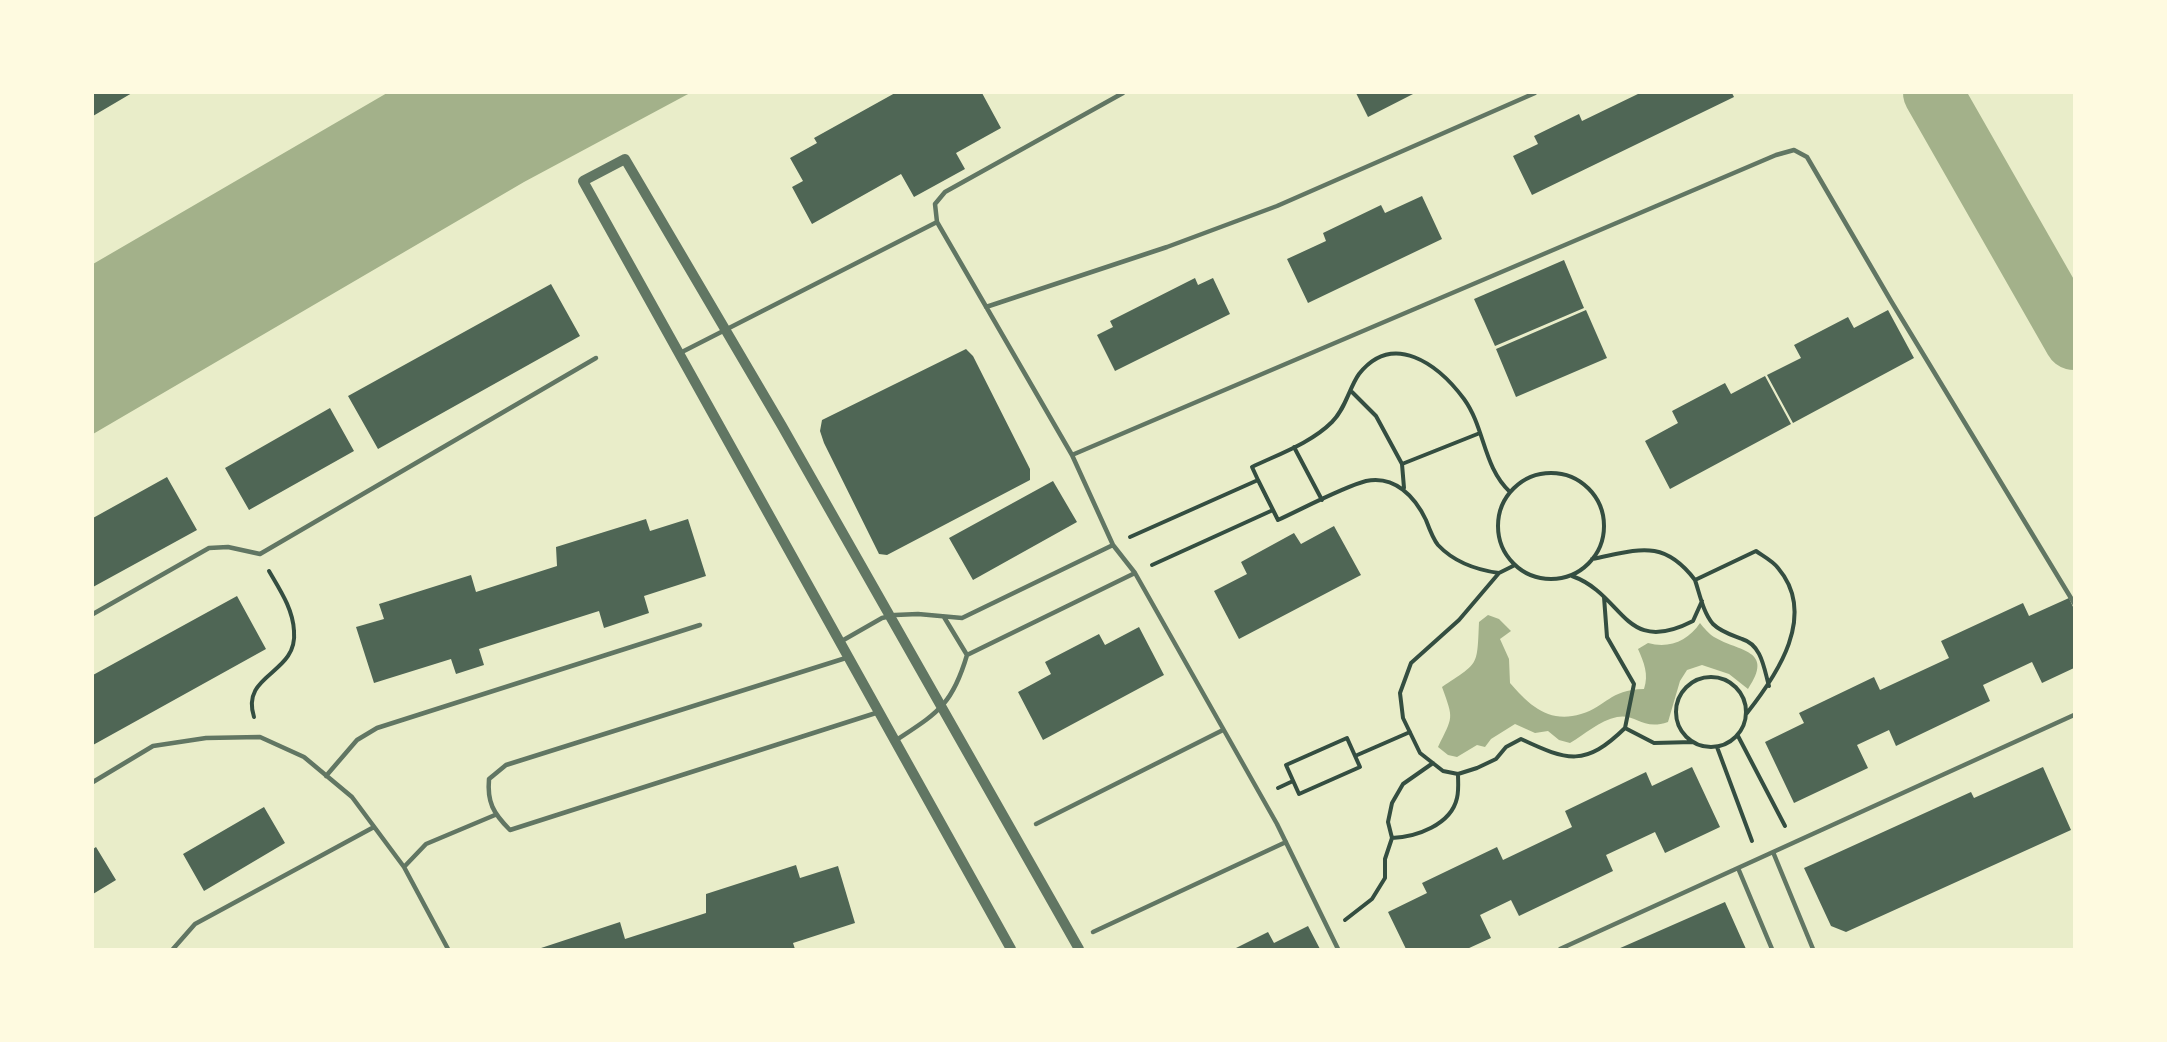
<!DOCTYPE html>
<html>
<head>
<meta charset="utf-8">
<style>
	body { margin:0 }
	#map { position:relative; width:2167px; height:1042px; overflow:hidden; background:#e9edc9; font-family:Mulish,sans-serif }
	canvas { display:block }
	.frame { position:absolute; inset:0; border:94px solid #fefae0; pointer-events:none }
</style>
</head>
<body>
<div id="map">
<canvas width="2167" height="1042"></canvas>
<div class="frame"></div>
</div>
<script>
const context = document.querySelector('canvas').getContext('2d');
context.lineJoin = 'round';
function paint(path, color) {
  context.fillStyle = color;
  context.fill(path, 'evenodd');
}
function stroke(path, color, width, dash) {
  context.strokeStyle = color;
  context.lineWidth = width;
  context.lineCap = dash ? 'butt' : 'round';
  context.setLineDash(dash || []);
  context.stroke(path);
}
paint(new Path2D(`
	M387,93h303l-166,89 -431,252v-170z
	M1488,615l11,4 12,12 -11,8 9,20 1,24c19,22 39,41 71,31 27,-8 27,-24 63,-25 5,-15 0,-26 -6,-40l10,-6c21,6 40,-2 52,-20 4,5 9,11 14,14 25,15 61,12 34,52l-19,-15 -27,-9 -15,5 -7,11 -12,41c-26,9 -32,-9 -51,-5 -17,3 -33,18 -47,26l-11,-3 -11,-9 -13,2 -20,-9 -24,15 -6,8 -8,-2 -20,12 -9,-2 -10,-8c15,-31 16,-27 4,-60 37,-25 35,-19 37,-65z`), '#a3b18a');
stroke(new Path2D(`
	M1933,93l141,247`), '#a3b18a', 60);
paint(new Path2D(`
	M93,93h39l-39,23z
	M895,93h87l19,35 -45,25 9,16 -51,28 -13,-23 -89,50 -20,-37 11,-6 -13,-23 27,-15 -3,-5z
	M1356,93h59l-47,24z
	M1640,93h92l2,4 -202,98 -19,-39 25,-12 -4,-8 45,-22 3,7z
	M1422,196l20,43 -134,64 -21,-44 39,-18 -3,-8 58,-28 4,8z
	M1564,260l20,48 -89,38 -21,-47z
	M1195,278l3,7 15,-7 17,36 -115,57 -18,-36 16,-8 -3,-6z
	M551,284l29,52 -202,113 -30,-53z
	M1586,310l21,48 -91,39 -20,-48z
	M1888,310l26,48 -121,65 -26,-48 34,-17 -7,-13 54,-28 6,11z
	M966,349l7,7 57,113v11l-143,75 -8,-1 -55,-111 -4,-12 2,-11z
	M1765,376l26,48 -121,65 -25,-48 33,-18 -6,-12 53,-28 6,11z
	M330,408l24,43 -105,59 -24,-42z
	M167,477l30,53 -104,57v-69z
	M1053,481l24,41 -104,58 -24,-42z
	M646,519l4,12 38,-12 18,57 -62,20 5,17 -45,15 -5,-17 -120,38 5,16 -28,9 -5,-15 -77,24 -18,-56 28,-8 -5,-15 92,-29 5,17 81,-26 -1,-19z
	M1334,526l27,49 -122,64 -25,-48 33,-17 -6,-12 53,-29 7,11z
	M237,596l29,53 -173,96v-70z
	M2069,598l5,11v59l-32,15 -10,-21 -49,23 7,16 -94,45 -7,-16 -32,15 11,23 -74,35 -29,-61 39,-19 -5,-10 75,-36 6,13 69,-32 -8,-17 82,-38 6,13z
	M1139,627l25,48 -121,65 -25,-48 33,-18 -6,-12 54,-28 6,11z
	M1692,767l28,60 -55,26 -10,-21 -49,23 7,16 -94,45 -8,-16 -31,15 11,23 -24,11h-61l-18,-37 39,-19 -5,-10 75,-36 6,13 69,-33 -7,-16 81,-39 6,14z
	M2043,767l28,63 -225,102 -15,-6 -27,-58 167,-76 3,6z
	M264,807l21,36 -81,48 -21,-37z
	M96,847l20,33 -23,14v-45z
	M796,865l4,13 38,-12 17,57 -62,20 2,6h-257l82,-27 5,17 81,-26v-19z
	M1725,902l21,47h-128z
	M1308,926l12,23h-86l34,-17 6,11z`), '#4f6655');
stroke(new Path2D(`
	M1352,392l24,24 26,48 2,24
	M1294,447l28,53
	M1402,464l78,-31
	M1498 526a53 53 0 1 1 106 0a53 53 0 1 1-106 0Z
	M1258,480l15,30
	M1130,537l128,-57 -6,-13c27,-13 59,-24 80,-45 14,-14 17,-34 27,-48 34,-43 79,-10 105,25 21,29 19,68 46,93
	M1592,559c46,-9 71,-21 103,21
	M1152,565l121,-55 5,10c24,-11 65,-33 88,-39 29,-6 49,16 60,39 3,8 7,19 12,25 16,17 39,25 61,28
	M1515,565l-16,8 -40,47 -48,43 -11,30 3,25 17,35 23,18 15,3 19,-6 19,-9 10,-12 15,-8c47,22 64,28 104,-11l29,15 39,-1
	M1572,576c53,19 51,81 121,45l9,-20
	M1604,597l3,40 27,47 -9,44
	M1676 712a35 35 0 1 1 70 0a35 35 0 1 1-70 0Z
	M1747,713c30,-38 71,-98 31,-145 -5,-7 -15,-12 -22,-17l-61,29c5,15 8,32 18,44 8,8 19,11 29,15 20,6 22,30 27,47
	M254,717c-14,-44 44,-42 40,-86 -1,-22 -14,-41 -25,-60
	M1738,736l47,90
	M1347,738l13,29 -61,27 -13,-29z
	M1717,747l35,94
	M1355,756l55,-24
	M1278,788l15,-7
	M1392,838c24,-1 59,-13 65,-40 2,-8 1,-17 1,-24
	M1345,920l27,-21 13,-21v-19l7,-21 -4,-16 4,-19 11,-19 30,-21`), '#344e41', 4);
stroke(new Path2D(`
	M937,222l-2,-18 10,-12 178,-99
	M986,307l181,-60 110,-41 258,-113
	M680,353l257,-131 135,233 41,90 22,28 142,251 61,125
	M1072,455l704,-300 18,-5 13,7 84,144 183,302
	M93,614l116,-66 19,-1 32,7 336,-196
	M944,617l23,38
	M840,642l42,-24 13,-3 23,-1 44,4 151,-73
	M849,657l-343,108 -17,14c-2,23 4,34 21,51l369,-118
	M895,741c42,-28 57,-35 72,-86l168,-82
	M326,776l31,-36 20,-12 323,-103
	M93,782l60,-36 53,-8 54,-1 44,20 48,40 52,70 44,82
	M1036,824l187,-94
	M1773,852l40,97
	M404,867l22,-23 69,-29
	M1738,868l34,81
	M1093,932l193,-90
	M173,949l22,-25 179,-97
	M1560,949l514,-234`), '#617663', 4.5);
stroke(new Path2D(`
	M1011,949l-428,-768 42,-22 157,267 297,523`), '#617663', 10);
</script>
</body>
</html>
